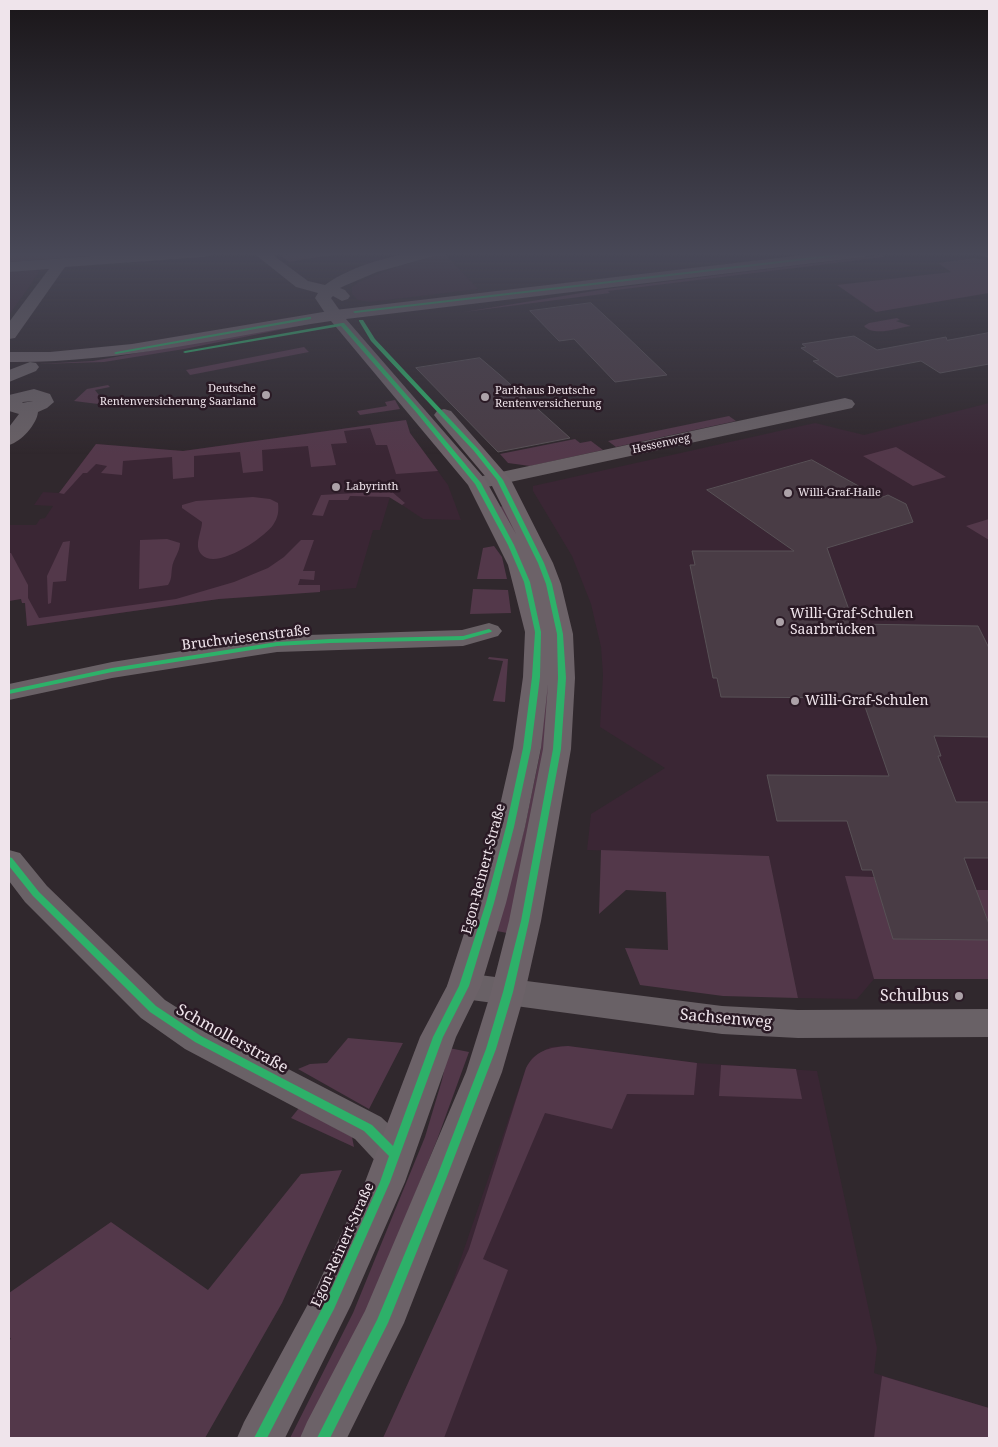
<!DOCTYPE html>
<html>
<head>
<meta charset="utf-8">
<style>
	body { margin:0 }
	#map { position:relative; width:998px; height:1447px; overflow:hidden; background:#30282d; font-family:"Noto Serif",serif }
	canvas { display:block }
	.frame { position:absolute; inset:0; border:10px solid #efe4eb; pointer-events:none }
</style>
</head>
<body>
<div id="map">
<canvas width="998" height="1447"></canvas>
<div class="frame"></div>
</div>
<script>
const context = document.querySelector('canvas').getContext('2d');
context.lineJoin = 'round';
function paint(path, color) {
  context.fillStyle = color;
  context.fill(path, 'evenodd');
}
function stroke(path, color, width, dash) {
  context.strokeStyle = color;
  context.lineWidth = width;
  context.lineCap = dash ? 'butt' : 'round';
  context.setLineDash(dash || []);
  context.stroke(path);
}
function drawText(font, color, halo, rows, align = 'center') {
  context.font = font + ' "Noto Serif",serif';
  context.lineWidth = 5;
  context.setLineDash([]);
  context.textBaseline = 'middle';
  context.strokeStyle = halo;
  context.fillStyle = color;
  for (const [text, x, y, turn = 0] of rows) {
    context.save();
    context.translate(x, y);
    context.rotate((+turn || 0) * Math.PI / 180);
    context.textAlign = isNaN(turn) ? turn : align;
    if (halo) context.strokeText(text, 0, 0);
    context.fillText(text, 0, 0);
    context.restore();
  }
}
paint(new Path2D(`
	M444,253l34,36 -108,13 -12,-2 -6,-6v-7l7,-5 34,-14z
	M40,270l-11,17 -20,28v-43z
	M989,403v576h-115l-17,20 -59,-1 -29,-142 -182,-6 4,-36 74,-46 -65,-41 3,-52 -2,-28 -10,-43 -19,-48 -39,-65v-5l282,-63 49,12z
	M406,420l4,13 38,52 13,35 -38,-1 -33,-22 -10,33h-7l-17,58 -137,11 -192,27 -2,-23h-3l-1,-4 -12,2v-76h27l4,-6 5,-1 8,-12 -19,-1 9,-13 16,1 37,-49 87,7z
	M568,1046l129,17 120,8 60,277 -3,25 115,35v30h-606l65,-142 78,-228 6,-10 18,-11z`), '#3a2634');
paint(new Path2D(`
	M9,252h133l-133,10z
	M308,252h42l-61,10 -8,-6z
	M881,255l4,2 -277,34 2,2 -146,19 142,-23z
	M974,258l15,2 -2,1 2,1v31l-113,19 -39,-27 114,-13 -13,-9z
	M897,318l3,2 -4,1 15,5c-14,2 -37,11 -47,0l5,-3z
	M308,322l1,2 -125,25 -80,13 -66,2 55,-3z
	M304,347l5,5 -119,23 -4,-5z
	M108,385l2,2 -15,3 10,13 16,-3 2,1 -17,4 -32,-4 13,-12z
	M395,400l5,9 -40,6 -3,-4 30,-5 -2,-4z
	M729,416l7,5 -120,26 -8,-6z
	M406,420l4,13 28,38 -42,3 -9,-29h-11l-6,-17 -26,3 3,12 -16,1 5,21 -25,2 -3,-21 -46,4 1,21 -20,2 -3,-21 -46,4v21l-21,2 -1,-22 -49,4 -1,14 -21,-2 6,-7 -11,-2 -9,9h-4l-19,21 -5,-1 37,-49 87,7z
	M575,439l5,4 11,-2 12,9 -73,16 -22,-3 -8,-9z
	M896,447l50,30 -33,9 -50,-30z
	M391,491l14,12 -3,2 -13,-8 -39,-1 -2,4h-19l-6,16 -11,-1 9,-20z
	M253,497l17,2 8,4c1,8 0,15 -5,22 -9,13 -56,45 -71,30 -9,-9 0,-23 0,-33l-20,-14v-3l14,-4z
	M505,506l30,57 17,70 -3,116 -42,184 -10,-2 28,-105 16,-77 1,-29v-43l-44,-170z
	M989,519v21l-23,-14z
	M167,539l13,4c0,9 -7,16 -8,25 -1,7 0,11 -4,17l-29,4 1,-49z
	M301,540h13l-11,31h12l-1,9 -14,-1 -2,6h22v7l-101,7 -192,27 -2,-23h-3l-1,-4 -12,2v-48h2l17,32v13l11,20 137,-19 58,-17 34,-14 16,-11z
	M70,541l-4,40 -13,1 -2,21 -3,1 -1,-28 16,-34z
	M494,546l8,11 5,22h-30l6,-31z
	M473,589l35,1 3,23 -41,1z
	M489,657l19,2 -3,43 -12,-1 10,-40 -15,-2z
	M601,850l168,6 29,142 -75,-2 -83,-11 -15,-37 43,2 -2,-58 -40,-2 -27,24z
	M845,876l29,1 20,62 95,1v39h-115z
	M976,890h13v34z
	M348,1038l55,5 -34,66 -71,-40 12,-5 17,-1z
	M568,1046l129,17 -3,32 -67,-1 -15,35 -67,-16 -62,146 25,11 -64,168h-61l86,-189 57,-181c9,-17 23,-21 42,-22z
	M449,1048l20,4 -32,88 -72,176 -52,106 -9,16h-14l63,-125 49,-120 23,-56 17,-57z
	M721,1065l75,4 6,30 -83,-3z
	M299,1108l53,29 2,10 -63,-29z
	M342,1170l-60,133 -77,135h-196v-98l2,-1 -2,-3v-43l102,-71 97,68 93,-116z
	M882,1376l107,32v30h-115z`), '#53384a');
const building = new Path2D(`
	M591,303l28,26 48,46 -52,7 -41,-43 -15,2 -29,-30z
	M989,333v31l-49,9 -19,-12 -84,16 -24,-16 6,-1 -18,-12 5,-1 -4,-3 52,-8 23,14 69,-13 1,3z
	M480,358l20,17 70,63 -72,14 -82,-84z
	M812,460l68,38 8,-3 18,9 7,18 -86,26 27,76 124,2 11,22v89l-55,-1 7,20h-3l18,46h33v56h-25l25,66v16l-96,-1 -21,-69h-10l-15,-49h-70l-10,-46 122,1 -27,-78 -141,-1 -4,-19h-4l-23,-113h5l-3,-14h102l-87,-61z`);
paint(building, '#493c45');
stroke(building, '#585156', 1);
paint(new Path2D(`
	M148,252h65l-3,3 -5,2 -140,10 -50,71 -6,1v-17l40,-53 -40,3v-10z
	M252,252h17l39,29 17,4c29,-21 80,-35 116,-33l-3,3 -61,17 -33,14 -4,2 5,2 5,6 -2,3 -6,2 -9,-5 -2,2 12,17 -2,4h-12l-14,-21 3,-5 -22,-6z
	M977,252h12v6l-10,-3z
	M30,362l6,1 3,4 -3,4 -27,11v-12z
	M34,389l16,5 4,8 -7,6 -9,4c-1,12 -17,30 -29,33v-18l10,-13 -10,-3v-16zM33,401l-11,2 1,-1z
	M845,398l7,2 3,4 -3,4 -374,81 -7,-2 -4,-4 4,-4 7,-2z
	M489,623l9,3 4,5 -4,5 -35,10 -186,6 -165,26 -103,22v-16l103,-22 165,-26 185,-6z
	M9,850l11,3 27,33 118,114 46,29 170,88 28,26 5,12 -5,12 -14,4 -14,-4 -26,-28 -170,-90 -44,-31 -116,-116 -16,-21z
	M464,973l258,33 76,4 191,-1v28l-191,1 -76,-4 -258,-35 -12,-4 -5,-9 5,-9z`), '#696166');
paint(new Path2D(`
	M828,252h45l-3,3 -5,2 -519,62 139,160 31,55 -26,-52 -53,-63 -3,-4 3,-4 7,-2 7,2 60,69 42,83 8,21 12,50 2,44 -4,71 -30,172 -16,71 -23,80 -98,251 -57,115h-47l7,-16 58,-111 101,-239 25,-80 18,-71 34,-172 5,-65 -7,64 -16,79 -19,76 -25,83 -25,51 -51,145 -54,123 -66,133h-48l7,-16 71,-131 50,-109 55,-145 27,-51 27,-83 21,-76 18,-79 10,-71 2,-45 -17,-67 -40,-80 -137,-164c-110,16 -210,42 -322,41v-10h41l82,-8 203,-34z`), '#6c6268');
paint(new Path2D(`
	M856,252h11l-2,1 -510,60 -2,-1 2,-1z
	M309,317h2v2l-195,35 -2,-1 2,-1z
	M359,320h4l12,19 103,110 25,31 41,83 8,21 11,50 3,44 -5,71 -32,172 -16,71 -17,57 -50,130 -58,144 -58,115h-13l60,-118 59,-141 50,-130 17,-57 18,-71 32,-172 5,-71 -1,-44 -11,-50 -8,-21 -41,-83 -23,-29 -103,-110 -12,-20z
	M342,323h2l76,87 61,73 33,62 16,37 11,50 -1,45 -9,71 -17,79 -20,76 -25,83 -26,51 -53,145 -56,127 -67,129h-13l72,-137 54,-119 9,-26 -25,-25 -169,-89 -45,-30 -117,-116 -24,-30v-9l3,1 27,34 117,114 45,30 171,89 21,21 40,-109 26,-51 27,-83 20,-76 17,-79 9,-71 3,-45 -11,-50 -16,-37 -33,-61 -59,-72 -75,-86 -156,27 -2,-1 2,-1z
	M489,629l3,2 -1,1 -28,8 -133,3 -53,3 -165,26 -103,22v-4l103,-22 165,-26 53,-3 133,-3z`), '#2db169');
const sky = context.createLinearGradient(0, 0, 0, 454);
sky.addColorStop(0, '#1a1619');
sky.addColorStop(0.56, '#484857');
sky.addColorStop(1, '#48485700');
context.fillStyle = sky;
context.fillRect(0, 0, 998, 454);
for (const [x, y, r, color] of [
	[266,395,5,"#aca2a8"],
	[485,397,5,"#aca2a8"],
	[336,487,5,"#aca2a8"],
	[788,493,5,"#aca2a8"],
	[780,622,5,"#aca2a8"],
	[795,701,5,"#aca2a8"],
	[959,996,5,"#aca2a8"]
]) {
  const dot = new Path2D();
  dot.arc(x, y, r, 0, 2 * Math.PI);
  context.fillStyle = color;
  context.fill(dot);
  stroke(dot, '#2a1a25', 2);
}
drawText('11px', '#efe4eb', '#2a1a25', [
	["Deutsche",256,389,"right"],
	["Rentenversicherung Saarland",256,402,"right"],
	["Parkhaus Deutsche",495,391],
	["Rentenversicherung",495,404],
	["Labyrinth",346,487],
	["Willi-Graf-Halle",798,493]
], 'left');
drawText('11px', '#efe4eb', '#2a1a25', [
	["Hessenweg",661,444,-12]
]);
drawText('14px', '#efe4eb', '#2a1a25', [
	["Willi-Graf-Schulen",790,614],
	["Saarbrücken",790,630],
	["Willi-Graf-Schulen",805,701]
], 'left');
drawText('14px', '#efe4eb', '#2a1a25', [
	["Bruchwiesenstraße",246,638,-7],
	["Egon-Reinert-Straße",484,869,-75],
	["Egon-Reinert-Straße",343,1245,-66]
]);
drawText('16px', '#efe4eb', '#2a1a25', [
	["Schulbus",949,996]
], 'right');
drawText('16px', '#efe4eb', '#2a1a25', [
	["Sachsenweg",726,1019,5],
	["Schmollerstraße",232,1039,29]
]);
</script>
</body>
</html>
